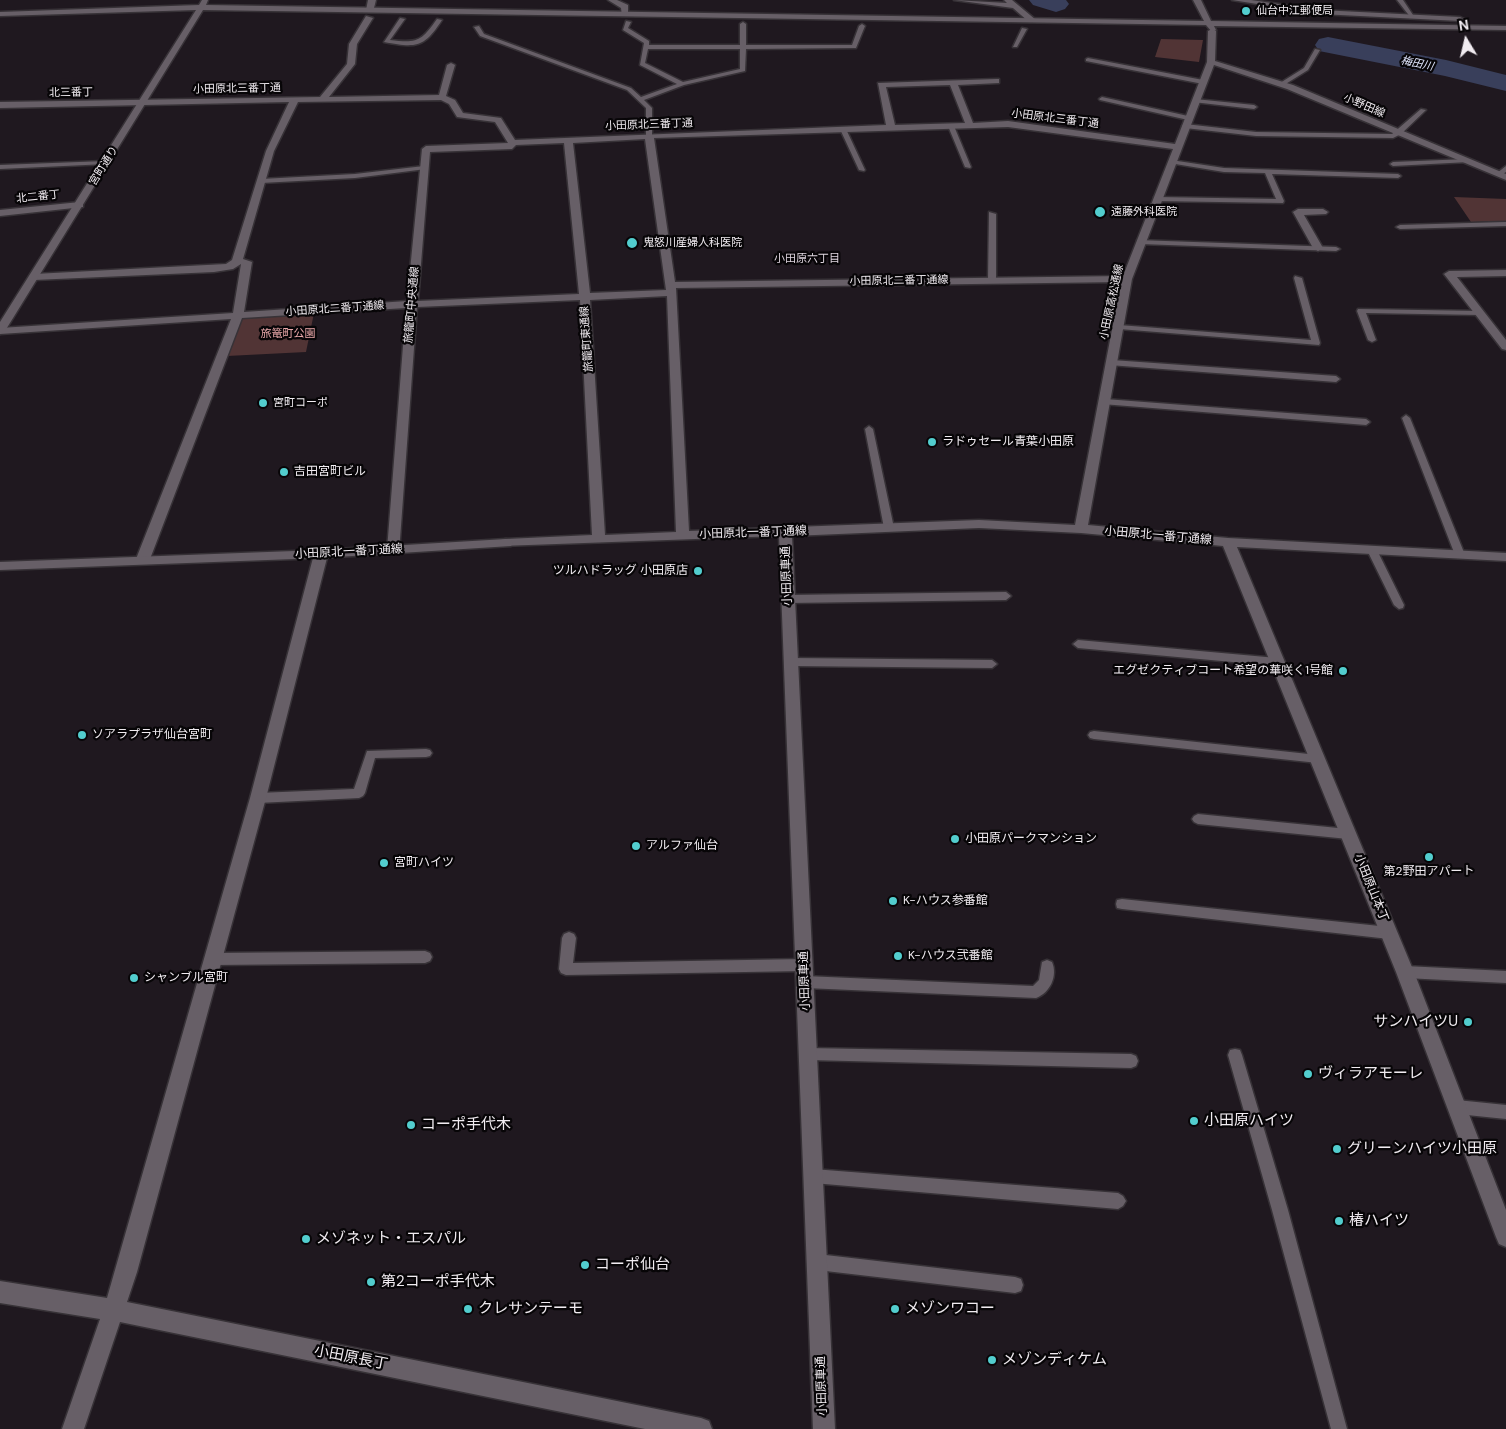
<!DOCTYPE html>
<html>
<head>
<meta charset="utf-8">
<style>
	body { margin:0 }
	#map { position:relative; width:1506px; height:1429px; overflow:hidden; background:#1f181f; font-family:"DM Sans",sans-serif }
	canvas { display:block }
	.north { position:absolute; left:1441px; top:15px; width:50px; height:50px; -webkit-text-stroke:4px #070507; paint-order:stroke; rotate:351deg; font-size:14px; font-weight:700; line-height:20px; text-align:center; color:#f0ebf0 }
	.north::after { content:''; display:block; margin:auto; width:18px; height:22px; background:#f0ebf0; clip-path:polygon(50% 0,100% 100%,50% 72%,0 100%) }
</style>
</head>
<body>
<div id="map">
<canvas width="1506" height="1429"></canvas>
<div class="north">N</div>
</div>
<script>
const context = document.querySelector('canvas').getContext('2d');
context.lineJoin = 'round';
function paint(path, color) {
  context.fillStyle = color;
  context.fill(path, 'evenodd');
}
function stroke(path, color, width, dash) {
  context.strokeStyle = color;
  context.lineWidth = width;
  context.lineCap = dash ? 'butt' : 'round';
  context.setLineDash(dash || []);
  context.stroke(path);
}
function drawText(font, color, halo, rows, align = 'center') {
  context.font = font + ' "DM Sans","Noto Sans JP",sans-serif';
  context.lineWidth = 4.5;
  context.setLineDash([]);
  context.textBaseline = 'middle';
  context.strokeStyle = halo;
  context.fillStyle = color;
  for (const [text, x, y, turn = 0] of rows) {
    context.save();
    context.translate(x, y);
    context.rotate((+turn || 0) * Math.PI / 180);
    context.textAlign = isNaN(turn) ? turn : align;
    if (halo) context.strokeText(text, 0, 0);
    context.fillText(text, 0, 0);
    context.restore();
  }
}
paint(new Path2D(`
	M1161,39l42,1 -4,22 -44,-5z
	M1454,197l52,2v22l-35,1z
	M314,313l-8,39 -79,4 12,-38z`), '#513435');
paint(new Path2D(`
	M1029,0h37l3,4 -4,5 -9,3 -23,-7z
	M1328,37l118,23 60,15v16l-61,-15 -126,-25 -4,-6 4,-6z`), '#393f5b');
const service = new Path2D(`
	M1397,0h6l12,18h-4z
	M400,18l5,1 -15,21c27,3 31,2 47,-21l5,1c-18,28 -26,28 -58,22z
	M626,21l5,1 -3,6 21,13v4h91v-21l3,-2 3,2v21h106l7,-19 3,-2 3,2 -9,22 -110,1 -1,22 -61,14 -40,15 8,8v28l-3,2 -3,-2v-28l-19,-18 -147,-54 -6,-9 5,-1 5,8 147,54 10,9 36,-13 -37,-19 4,-22 -21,-13zM648,49h92v20l-57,13 -38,-19z
	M1022,28l5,1 -10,18h-4z
	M1315,49l5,1 -12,20 -24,15h-4v-2l24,-15z
	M1088,58l115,22 3,2 -3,2 -117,-23v-2z
	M1102,97l86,19 3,2 -3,2 -88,-20 -1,-1z
	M1195,99l59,6 3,2 -3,2 -61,-7 -1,-1z
	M1421,109l5,1 -25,24 -8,4 -137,-2 -71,-8 -3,-2 3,-2 71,8 136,2z
	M951,124l3,2 17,41 -1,1 -5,-1 -17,-41z
	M841,128l5,1 19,41 -1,1 -5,-1 -19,-41z
	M1467,159l3,2 -1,1 -76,4 -3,-2 3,-2z
	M1171,160l53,8 174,6 3,2 -3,2 -126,-4 12,27 -1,2 -129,-2v-4h3l119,2 -11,-26 -41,-1 -55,-9v-2z
	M105,161l3,2 -1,1 -107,5v-4z
	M424,166l3,2 -1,1 -71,9 -94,5 -3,-2 3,-2 94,-5z
	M1506,166v6l-5,3h-4v-2z
	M989,212l7,2v65l-4,2 -4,-2z
	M1506,222v4l-106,3 -4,-2 4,-2z
	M1137,240l199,7 4,2 -4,2 -196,-7h-3z
	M1295,276l7,2 18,65 -1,2 -200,-16 -4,-2 4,-2 192,15 -17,-62z
	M1358,309l122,2 4,2 -4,2 -114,-2 10,27 -4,2 -4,-2 -11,-29z
	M1112,360l224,16 4,3 -4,3 -227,-17 -1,-2z
	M1105,399l261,20 4,3 -4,3 -264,-21v-4z
	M1406,415l4,3 55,137 -1,2 -4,1 -5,-3 -53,-137z
	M869,426l4,3 21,99 -5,3 -5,-3 -19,-99z
	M1372,547l5,3 27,55 -1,3 -4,1 -5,-4 -27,-55z
	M1006,592l5,4 -5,4 -218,3 -5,-4 5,-4z
	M1078,640l199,18 5,4 -5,4 -199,-18 -5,-4z
	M791,658l201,2 5,4 -5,4 -201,-2 -5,-4z
	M1094,731l224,24 4,1 2,3 -2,3 -4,1 -224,-24 -4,-1 -2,-3 2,-3z
	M426,749l4,1 2,3 -2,3 -4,1 -51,1 -10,35 -2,3 -4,2 -101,5 -4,-2 -2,-3 2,-3 4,-2 96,-4 13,-38z
	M1198,814l150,15 4,2 2,3 -2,3 -4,2 -150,-15 -4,-2 -2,-3 2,-3z
	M1122,899l267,28 5,2 2,4 -2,4 -5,2 -267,-30 -5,-1 -1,-4 1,-4z
	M569,932l5,2 2,4 -3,25 231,-4 5,2 2,4 -2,4 -5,2 -238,4 -5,-2 -2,-4 3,-31 2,-4z
	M425,951l5,2 2,4 -2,4 -5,2 -212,2 -5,-2 -2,-4 2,-4 5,-2z
	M1047,960l5,2c6,14 -2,31 -16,36l-231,-10 -5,-2 -2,-4 2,-4 5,-2 228,10 6,-6 3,-18z
	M1405,966l101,5v12l-101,-5 -5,-2 -2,-4 2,-4z
	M808,1048l323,6 5,2 2,5 -2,5 -5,2 -323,-8 -5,-1 -2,-5 2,-5z
	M1235,1049l5,1 2,5 46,155 59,219h-16l-59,-219 -44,-155 2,-5z
	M1457,1100l49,5v14l-49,-5 -5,-2 -2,-5 2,-5z
	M813,1169l305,24 5,3 3,5 -3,5 -5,3 -305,-26 -5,-2 -2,-5 2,-5z
	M817,1254l198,23 6,2 2,6 -2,6 -6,2 -198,-23 -6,-2 -2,-6 2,-6z`);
const minor = new Path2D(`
	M368,0h8l-3,12 -7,-2z
	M608,0h9l11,5v11h-6l-1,-8z
	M954,0l53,3 -3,-3h8l24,20 -7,2 -16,-14z
	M1232,0h19l69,10 140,7 4,2 -4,2 -140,-7z
	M366,16l7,2 -16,26 -2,20 -26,33 110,-2 8,-30 4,-2 4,2 -9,31 9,4 8,13 38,5 14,22 371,-15 -8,-42 118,-4h3v4l-41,2 15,38 35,-2 167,23 32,-82 1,-31 4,-2 4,2 -1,30 78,24 213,89v6l-219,-91 -73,-24 -82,214 -44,246 140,13 278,15v8l-269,-14 177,425 92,238v37l-7,-3 -3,-7 -100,-265 -173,-426 -142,-13 -102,-5 -187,8 43,893h-22l-34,-893 -278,10 -2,-3 2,-3 5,-1 86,-4 -12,-235 -163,7 -18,246 -5,1 -7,-4 19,-242 -164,10 -92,241 -7,4 -7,-4 95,-240 -231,15v-6l233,-15 8,-49 -8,5 -19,3 -180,8 -5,-3 5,-3 192,-10 6,-4 34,-109 23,-49 -289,6v-6l320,-5 27,-33 2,-20zM950,85l15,38 -70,2 -9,-38zM441,100l8,4 8,13 38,5 13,21 -82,3 -4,3 -15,152 -163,11 8,-50 -9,-3 31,-108 24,-49zM1008,127l165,22 -50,127 -448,6 -21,-144zM645,139l21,151 -76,3 -17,-150zM564,143l15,151 -161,7 12,-149 82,-3 4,-4zM1121,282l-46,243 -96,-5 -290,11 -13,-243zM667,296l9,236 -71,3 -15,-235z
	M80,202l3,1v4l-83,9v-6z
	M1323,209l5,3 -2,2 -22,1 19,33 -5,3 -5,-3 -20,-36 5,-3z
	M1506,270v6l-49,1 49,63v10l-4,-1 -58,-75 5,-3z
	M321,550l7,4 -62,244 -129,474 -10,30 574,116 8,3 3,8h-67l-525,-107 -36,107h-22l38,-110 -100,-16v-22l107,17 143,-500 64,-244z`);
const tertiary = new Path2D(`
	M202,0h6l-2,5 998,16 -11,-21h8l10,21 295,5v4l-292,-4 2,4 -4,2 -6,-7 -1003,-15 -198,321 -5,3v-12l196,-312 -196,6v-4l199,-7z
	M506,539l5,1 2,3 -2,3 -190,12 -321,12v-8l321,-12z`);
stroke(service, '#373237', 3);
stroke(minor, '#373237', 3);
stroke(tertiary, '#373237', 3);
paint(service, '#675f67');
paint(minor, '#675f67');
paint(tertiary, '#675f67');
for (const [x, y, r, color] of [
	[1246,11,5,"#52cdce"],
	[1100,212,6,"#52cdce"],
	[632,243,6,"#52cdce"],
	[263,403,5,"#52cdce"],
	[932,442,5,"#52cdce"],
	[284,472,5,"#52cdce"],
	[698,571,5,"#52cdce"],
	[1343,671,5,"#52cdce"],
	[82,735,5,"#52cdce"],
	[955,839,5,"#52cdce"],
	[636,846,5,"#52cdce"],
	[1429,857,5,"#52cdce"],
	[384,863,5,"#52cdce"],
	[893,901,5,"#52cdce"],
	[898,956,5,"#52cdce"],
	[134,978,5,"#52cdce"],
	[1468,1022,5,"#52cdce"],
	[1308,1074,5,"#52cdce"],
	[1194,1121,5,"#52cdce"],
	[411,1125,5,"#52cdce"],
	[1337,1149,5,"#52cdce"],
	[1339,1221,5,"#52cdce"],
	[306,1239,5,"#52cdce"],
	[585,1265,5,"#52cdce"],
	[371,1282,5,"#52cdce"],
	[468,1309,5,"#52cdce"],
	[895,1309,5,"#52cdce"],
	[992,1360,5,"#52cdce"]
]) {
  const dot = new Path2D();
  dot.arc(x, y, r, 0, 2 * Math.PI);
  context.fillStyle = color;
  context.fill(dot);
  stroke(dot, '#070507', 2);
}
drawText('11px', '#f0ebf0', '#070507', [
	["仙台中江郵便局",1256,11],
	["遠藤外科医院",1111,212],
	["鬼怒川産婦人科医院",643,243],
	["宮町コーポ",273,403]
], 'left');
drawText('italic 11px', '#dde3fa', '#070507', [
	["梅田川",1417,64,12]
]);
drawText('11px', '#f0ebf0', '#070507', [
	["小田原北三番丁通",237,89,-1],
	["北三番丁",71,93,-1],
	["小野田線",1364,106,23],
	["小田原北三番丁通",1055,119,7],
	["小田原北三番丁通",649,125,-2],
	["宮町通り",104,166,-58],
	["北二番丁",38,197,-6],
	["小田原北二番丁通線",899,281,-1],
	["小田原高松通線",1112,302,-78],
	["旅籠町中央通線",412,305,-85],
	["小田原北二番丁通線",335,309,-4],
	["旅籠町東通線",587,339,-94]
]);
drawText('11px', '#dfd6df', '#070507', [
	["小田原六丁目",807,259]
]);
drawText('11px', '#ecaaac', '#070507', [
	["旅篭町公園",288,334]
]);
drawText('12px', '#f0ebf0', '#070507', [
	["ラドゥセール青葉小田原",942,442],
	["吉田宮町ビル",294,472],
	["ツルハドラッグ 小田原店",688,571,"right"],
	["エグゼクティブコート希望の華咲く1号館",1333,671,"right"],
	["ソアラプラザ仙台宮町",92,735],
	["小田原パークマンション",965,839],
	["アルファ仙台",646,846],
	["宮町ハイツ",394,863],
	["第2野田アパート",1429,872,"center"],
	["K-ハウス参番館",903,901],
	["K-ハウス弐番館",908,956],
	["シャンブル宮町",144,978]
], 'left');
drawText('12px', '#f0ebf0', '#070507', [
	["小田原北一番丁通線",753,533,-2],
	["小田原北一番丁通線",1158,536,5],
	["小田原北一番丁通線",349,552,-3],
	["小田原車通",787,576,-92],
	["小田原山本丁",1371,888,68],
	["小田原車通",805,981,-92],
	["小田原車通",822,1386,-92]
]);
drawText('15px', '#f0ebf0', '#070507', [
	["サンハイツU",1458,1022,"right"],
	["ヴィラアモーレ",1318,1074],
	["小田原ハイツ",1204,1121],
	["コーポ手代木",421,1125],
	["グリーンハイツ小田原",1347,1149],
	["椿ハイツ",1349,1221],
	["メゾネット・エスパル",316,1239],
	["コーポ仙台",595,1265],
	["第2コーポ手代木",381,1282],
	["クレサンテーモ",478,1309],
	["メゾンワコー",905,1309],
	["メゾンディケム",1002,1360]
], 'left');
drawText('15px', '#f0ebf0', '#070507', [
	["小田原長丁",351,1358,11]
]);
</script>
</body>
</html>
